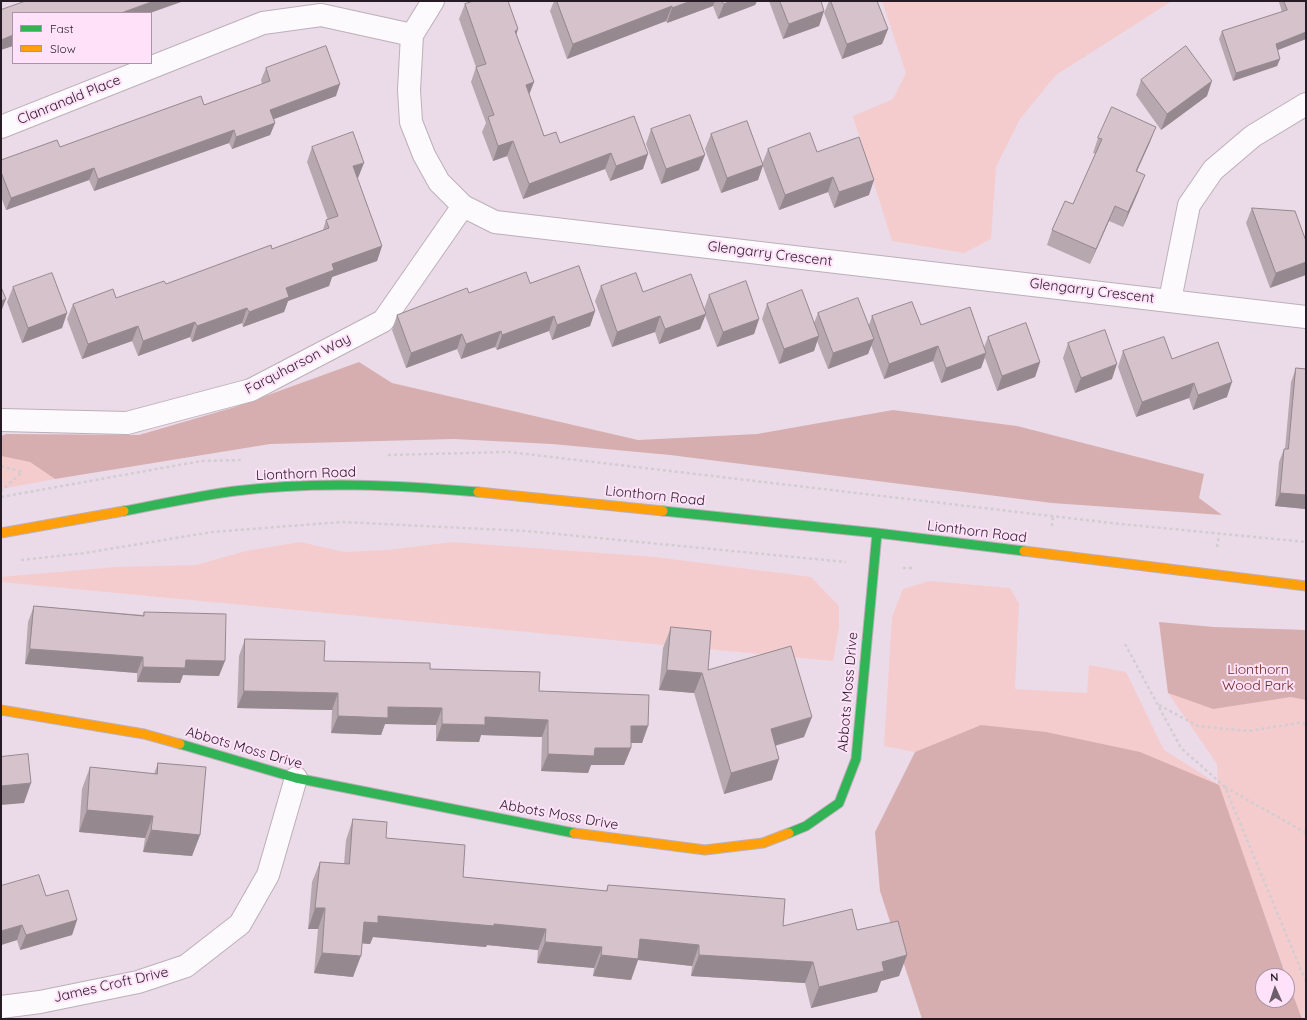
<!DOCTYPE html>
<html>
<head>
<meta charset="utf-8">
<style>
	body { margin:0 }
	#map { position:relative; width:1307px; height:1020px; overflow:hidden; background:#ebdbe8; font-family:Quicksand,sans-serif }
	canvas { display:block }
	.frame { position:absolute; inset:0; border:2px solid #271c25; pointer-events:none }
	.legend { position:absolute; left:12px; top:12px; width:140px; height:52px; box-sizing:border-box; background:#ffe2fa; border:1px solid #a993a5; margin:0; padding:5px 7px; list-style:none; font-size:12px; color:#271c25 }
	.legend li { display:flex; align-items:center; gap:8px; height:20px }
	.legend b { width:20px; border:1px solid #a993a5 }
	.north { position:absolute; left:1255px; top:968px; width:40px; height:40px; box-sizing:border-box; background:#ffe2fa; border:1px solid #a993a5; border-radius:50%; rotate:357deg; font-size:11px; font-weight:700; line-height:16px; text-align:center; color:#271c25 }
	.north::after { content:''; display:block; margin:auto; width:14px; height:18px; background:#6c5f69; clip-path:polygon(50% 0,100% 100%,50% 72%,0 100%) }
</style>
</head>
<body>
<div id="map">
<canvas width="1307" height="1020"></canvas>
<div class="frame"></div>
<ul class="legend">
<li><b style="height:5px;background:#30b455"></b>Fast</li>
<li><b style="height:5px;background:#ff9f0a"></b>Slow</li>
</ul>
<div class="north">N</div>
</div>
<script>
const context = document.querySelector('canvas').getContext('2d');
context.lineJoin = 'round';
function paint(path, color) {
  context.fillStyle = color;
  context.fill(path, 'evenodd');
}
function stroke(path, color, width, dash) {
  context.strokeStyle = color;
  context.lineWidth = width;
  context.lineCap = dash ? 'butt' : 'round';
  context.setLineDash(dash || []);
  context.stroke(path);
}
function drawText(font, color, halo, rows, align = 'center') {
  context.font = font + ' Quicksand,sans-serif';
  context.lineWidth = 4;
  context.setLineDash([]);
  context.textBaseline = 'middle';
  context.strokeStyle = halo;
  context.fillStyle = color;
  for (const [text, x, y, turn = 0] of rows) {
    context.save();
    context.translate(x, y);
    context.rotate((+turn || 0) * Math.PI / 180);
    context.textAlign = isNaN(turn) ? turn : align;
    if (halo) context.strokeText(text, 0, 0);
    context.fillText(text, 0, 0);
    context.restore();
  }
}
paint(new Path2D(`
	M882,1h290l-116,74 -36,44 -24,48 -5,72 -27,14 -72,-12 -39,-125 40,-17 13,-26z
	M1,456l29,6 25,17 -54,10z
	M300,542l44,10 44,-2 64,-8 203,15 156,20 28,29v21l-6,34 -832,-79v-5l114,-10 81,-2 50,-14z
	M929,581l81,7 9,15 -4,86 72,4 2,-28 37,7 38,78 54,34 -1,-20 -49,-71 45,16 -12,-82 105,3v389h-4l-84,-234 -237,-60 -66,27 -31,-6 8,-129 11,-28z`), '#f4ccce');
paint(new Path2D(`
	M359,362l33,21 246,57 119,-6 136,-24 124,16 187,48 -5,24 23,17 -170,-12 -382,-48 -118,-11 -98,-5 -184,5 -215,35 -25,-17 -29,-6v-20l5,-2 133,1 96,-28z
	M1159,622l55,5 92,3v70l-15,-3 -78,12 -45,-16z
	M981,725l65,7 94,20 79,33 67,191h-23v24h24v-22l15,41h-380l-42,-128 -5,-59 40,-80z`), '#d6aeb0');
const street = new Path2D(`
	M433,1l-21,34 -3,55 2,32 13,33 15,27 24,24 32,16 811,95
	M1,127l262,-104 58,-8 91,20
	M1170,300l19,-95 24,-35 40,-34 53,-32
	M2,420l125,3 124,-33 132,-69 80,-115
	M1,1007l39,-5 98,-20 48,-16 54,-42 28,-49 28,-97`);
const fast = new Path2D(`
	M124,511c37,-7 74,-15 111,-20 81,-10 162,-6 243,1
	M663,511l214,22 147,18
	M180,744l116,34 278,55
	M789,833l17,-7 33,-23 17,-44 21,-226`);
const slow = new Path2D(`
	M478,492l185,19
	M1,533l123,-22
	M1024,551l282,35
	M1,710l143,24 36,10
	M574,833l131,17 58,-7 26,-10`);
stroke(street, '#bcafb9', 24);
stroke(fast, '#bcafb9', 11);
stroke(slow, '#bcafb9', 11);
stroke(new Path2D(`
	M388,455l121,-3 602,71 195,19
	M1,466l21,6 -21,19
	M1,497l200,-36 40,-1
	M1052,526l1,-10
	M1217,547l2,-13
	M21,560l64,-7 127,-21 130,-10 184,9 320,31
	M903,568h11
	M1125,644l56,104 44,39 81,195
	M1159,705l39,21 50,5 51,-8 7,1
	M1225,787l81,46`), '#d2cdd1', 2.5, [3, 3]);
stroke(street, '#fcfafc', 22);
stroke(fast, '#30b455', 9);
stroke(slow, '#ff9f0a', 9);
paint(new Path2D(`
	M554,1h203l-2,4 -37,14 -5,-13 -46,17 -1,-2 -99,38 -17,-48z
	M769,1h52l3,10 -5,15 -36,13z
	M829,1h48l11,28 -6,15 -40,15 -18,-46z
	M1279,1h27v38l-29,11 3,9 -3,7 -44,15 -14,-42 3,-8 60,-19 -3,-10z
	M465,4l51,31 18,47 -5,13 15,41 16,7 74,-27 9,53 -33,12 -5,-12 -82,30 -16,-43 -14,5 -11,-29 4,-9 -15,-41 5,-15 -17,-48z
	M266,68l70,28 -62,23 1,4 -5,12 -38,14 -3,-6 -135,48 -5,-11 -83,30 -5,-13v-37l59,-13 144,-42 58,-21 -1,-4z
	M1141,80l66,16 -46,34 -25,-35z
	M651,129l48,41 -38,14 -15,-40z
	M711,134l52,31 -5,15 -37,13 -16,-44z
	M1098,138l52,4 -13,29 2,19 -16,37 -14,-6 -19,43 -43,-19 5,-15 21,-26 23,-50 -3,-1z
	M312,147l46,31h-1l25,68 -5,15 -45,16 -3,9 -41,15 -4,11 -41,15 -1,-4 -50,19 -2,-5 -52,19 -6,-15 -50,18 -15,-40 6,-15 43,-6 50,-14 106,-35 51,-19 3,-10h2l-21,-58z
	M768,149l49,3 52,43 -35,13 -6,-16 -49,18 -17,-46z
	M1252,208l54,33 -36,47 -24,-65z
	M530,283l65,28 -5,15 -38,14 -3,-9 -52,19 -2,-3 -34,12 -4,-10 -51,19 -14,-38 5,-15 72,-22z
	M601,286l42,6 61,17 5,-14 50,24 -5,15 -37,13 -12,-32 -5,14 -41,15 -4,-12 -43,15 -17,-46z
	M13,287l54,26 -5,15 -40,15 -15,-41z
	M767,304l47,19 4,-10 51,12 3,-9 49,9 63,22 4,-10 52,25 -5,15 -38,14 -12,-33 -4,10 -40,15 -8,-22 -49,18 -13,-34 -3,9 -40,15 -11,-28 -3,10 -35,13 -17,-45z
	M1068,343l44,36 -37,14 -12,-35z
	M1123,351l49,8 55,38 -34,13 -4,-12 -53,19 -18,-50z
	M1296,368l10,1v140l-31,-3 4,-44 5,-13h1l6,-67z
	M34,606l109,9 1,-3 75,64 -36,-1 -3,8 -43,-1v-9l-112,-9 3,-42z
	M671,627l37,43 96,67 -29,9 -3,34 -48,14 -30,-101 -35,-3 4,-42z
	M245,639l79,22 106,8 109,22 109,35 -6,17h-11v5l-7,17h-33l-3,8 -47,-2 1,-34 -61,-2 -2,7 -43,-1v-16l-51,-1 -4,11 -50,-2 1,-23 -95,-2 2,-52z
	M158,763l42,72 -8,21 -49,-4 2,-14 -66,-6 3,-43 8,-22 64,7z
	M353,819l33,19 77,39 143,14 2,-6 175,41 74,4 50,25 -8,21 -18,5 -4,11 -66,16 -6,-25 -114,-7 1,-10 -54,-6 -7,20 -38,-4 1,-8 -57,-5 1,-13 -51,-5 -1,2 -113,-10 -3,7 -8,-1 -9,34 -39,-4 4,-44h-10l4,-47 8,-20 24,2 2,-24z
	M46,896l31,24 -5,15 -52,15 -3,-10 -16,5z`), '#b7a7af');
paint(new Path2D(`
	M154,1h30l-34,12h-29z
	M691,1h24l-2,5 -46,17 5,-15z
	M731,1h26l-2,4 -37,14 6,-15z
	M672,6l-6,15 -99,38 6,-15z
	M824,11l-5,15 -36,13 6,-15z
	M518,29l-5,16 2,-14z
	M888,29l-6,15 -40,15 5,-15z
	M1306,32v7l-33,13 3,-8z
	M13,35v11l-12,4v-10z
	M1280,59l-3,7 -44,15 3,-8z
	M1212,81l-5,15 -46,34 6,-16z
	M534,82l-6,15 -2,-12z
	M340,84l-4,12 -70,26 4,-12z
	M275,123l-5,12 -38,14 4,-12z
	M1156,127l-6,15 -20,44 6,-15z
	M234,130l-5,13 -135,48 4,-12z
	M513,141l-6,15 -14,5 5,-15z
	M611,153l-6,16 -82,30 6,-15z
	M648,154l-5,15 -33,12 6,-15z
	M705,155l-6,15 -38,14 5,-15z
	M364,163l-6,15 -10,4 5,-16z
	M763,165l-5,15 -37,13 6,-15z
	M94,168l-5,12 -83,30 5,-12z
	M1145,175l-6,15 -16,37 5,-15z
	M833,177l-5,15 -49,18 6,-15z
	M874,180l-5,15 -35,13 5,-16z
	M1115,206l-6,15 -19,43 6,-15z
	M382,246l-5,15 -45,16 -3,9 -41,15 -4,11 -41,15 6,-15 37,-24 46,-24z
	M1306,262v13l-36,13 6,-15z
	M6,299l-5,13v-11z
	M247,308l-5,15 -50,19 5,-16z
	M595,311l-5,15 -38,14 5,-15z
	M67,313l-5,15 -40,15 6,-15z
	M706,314l-6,15 -41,15 6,-15z
	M554,316l-5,15 -52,19 5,-15z
	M660,316l-5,16 -43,15 5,-15z
	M759,319l-5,15 -37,13 6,-15z
	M195,322l-5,15 -52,19 5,-15z
	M138,326l-6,15 -50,18 6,-15z
	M501,331l-6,16 -34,12 5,-15z
	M462,334l-5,15 -51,19 5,-15z
	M819,336l-5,15 -35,13 5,-15z
	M874,339l-6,15 -40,15 5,-16z
	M938,346l-5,15 -49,18 5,-15z
	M986,353l-5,15 -40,15 5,-15z
	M1040,362l-5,15 -38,14 5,-15z
	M1117,364l-5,15 -37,14 6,-15z
	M1232,382l-5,15 -34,13 5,-15z
	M1194,383l-5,15 -53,19 6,-15z
	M1280,493l26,2v14l-31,-3z
	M30,649l113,8 -6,16 -112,-9z
	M186,660l39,1 -6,15 -36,-1 -3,8 -43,-1 6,-15z
	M667,670l35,3 -8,20 -35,-3z
	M244,691l94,2 -6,17 -95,-2z
	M388,707l54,1 -6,17 -51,-1 -4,11 -50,-2 7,-17z
	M485,717l63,3 -6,17 -61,-2 -2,7 -43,-1 6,-17z
	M812,717l-8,20 -41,12 8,-20z
	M631,726h17l-6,17h-17z
	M595,748h36l-7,17h-33l-3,8 -47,-2 7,-17z
	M779,759l-7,21 -48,14 7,-21z
	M31,783l-7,20 -23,2v-19z
	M87,810l66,6 -8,22 -66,-6z
	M151,830l49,5 -8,21 -49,-4z
	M315,908h10l-7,21h-10z
	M378,916l116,8 52,5 -8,21 -51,-5 -1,2 -113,-10 -3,7 -14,-1 8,-21z
	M77,920l-5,15 -52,15 6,-15z
	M22,925l-5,15 -16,5v-14z
	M640,939l59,6 -7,21 -54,-6 -7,20 -38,-4 8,-21z
	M545,942l57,5 -8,21 -57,-5z
	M322,953l39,3 -8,21 -39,-4z
	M699,955l114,7 -8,21 -114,-7z
	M907,955l-8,21 -18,5 -4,11 -66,16 8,-21 63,-25z`), '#95888e');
const building = new Path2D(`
	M26,1h128l-33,12h-108v22l-12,5v-30z
	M474,1h34l10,28 -3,2 19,51 -8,3 18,51 12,-4 4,11 74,-27 14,38 -32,12 -5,-13 -82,31 -16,-43 -15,5 -10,-29 6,-2 -18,-48 10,-3 -21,-60z
	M557,1h134l-19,7v-2l-99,38z
	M722,1h9l-7,3z
	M780,1h41l3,10 -35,13z
	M831,1h46l11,28 -41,15z
	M1284,1h22v31l-30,12 4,15 -44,14 -14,-42 65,-21z
	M326,46l14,38 -70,26 5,13 -39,14 -2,-7 -136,49 -4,-11 -83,30 -10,-26v-12l56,-20 3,7 141,-51 3,9 66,-24 -4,-13z
	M1186,46l26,35 -45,33 -26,-34z
	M1112,107l44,20 -20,44 9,4 -17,37 -13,-6 -19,43 -44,-19 13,-29 8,3 29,-65 -4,-1z
	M690,115l15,40 -39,14 -15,-40z
	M747,121l16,44 -36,13 -16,-44z
	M353,132l11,31 -11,3 29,80 -50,18 2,6 -48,18 3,9 -40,15 -2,-4 -50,18 -2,-4 -52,19 -5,-15 -50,18 -15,-40 40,-15 3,9 48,-17 2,3 105,-39 1,4 57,-21 -3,-8 12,-4 -26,-69z
	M810,133l7,19 42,-15 15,43 -35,12 -6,-15 -48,18 -17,-46z
	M1252,208l43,3 11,30v21l-30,11z
	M579,266l16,45 -38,14 -3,-9 -52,19 -1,-4 -35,13 -4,-10 -51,19 -14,-38 70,-27 2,5 57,-21 4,11z
	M52,273l15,40 -39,15 -15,-41z
	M636,273l7,19 48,-18 15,40 -41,15 -5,-13 -43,16 -16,-46z
	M746,281l13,38 -36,13 -14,-37z
	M1,287l5,12 -5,2z
	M802,290l17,46 -35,13 -17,-45z
	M858,298l16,41 -41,14 -15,-40z
	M912,302l9,23 49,-18 16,46 -40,15 -8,-22 -49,18 -17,-48z
	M1026,323l14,39 -38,14 -14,-39z
	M1105,330l12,34 -36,14 -13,-35z
	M1164,337l8,22 46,-17 14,40 -34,13 -4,-12 -52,19 -19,-51z
	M1296,368l10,1v126l-26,-2 4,-44h4z
	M34,606l110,10v-4l82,2 -1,47 -39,-1 -1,8 -42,-1v-10l-113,-8z
	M671,627l40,4 -3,39 83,-24 21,71 -41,12 8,30 -48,14 -29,-100 -35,-3z
	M245,639l80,2 -1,20 106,2v6l110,3 -1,19 110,4 -1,31h-17v22h-36l-1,8 -46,-2v-34l-63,-3v8l-43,-1v-16l-54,-1v11l-50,-2v-23l-94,-2z
	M28,754l3,29 -30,3v-29z
	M158,763l48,4 -6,68 -49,-5 2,-14 -66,-6 3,-43 67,7z
	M353,819l34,3 -1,16 79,7 -2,32 144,14 1,-6 177,14 -2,27 69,-17 5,21 41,-9 9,34 -25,7 2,9 -65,16 -6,-25 -114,-7v-10l-59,-6 -2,20 -37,-4 1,-8 -57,-5 1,-13 -52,-5v2l-116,-10v7l-14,-1 -3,34 -39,-3 3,-45h-10l5,-46 29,2z
	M39,875l7,21 22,-6 9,30 -51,15 -4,-10 -21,6v-45z`);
paint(building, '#d5c2cb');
stroke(building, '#95888e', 1);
drawText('14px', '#271c25', '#ffe2fa', [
	["Clanranald Place",69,100,-22],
	["Glengarry Crescent",770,254,7],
	["Glengarry Crescent",1092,291,7],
	["Farquharson Way",298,364,-27],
	["Lionthorn Road",306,474,-2],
	["Lionthorn Road",655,496,6],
	["Lionthorn Road",977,532,7],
	["Abbots Moss Drive",848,692,-85],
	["Abbots Moss Drive",244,748,16],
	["Abbots Moss Drive",559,815,10],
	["James Croft Drive",111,985,-13]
]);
drawText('14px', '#722924', '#ffe2fa', [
	["Lionthorn",1258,670],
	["Wood Park",1258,686]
]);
</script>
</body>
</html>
